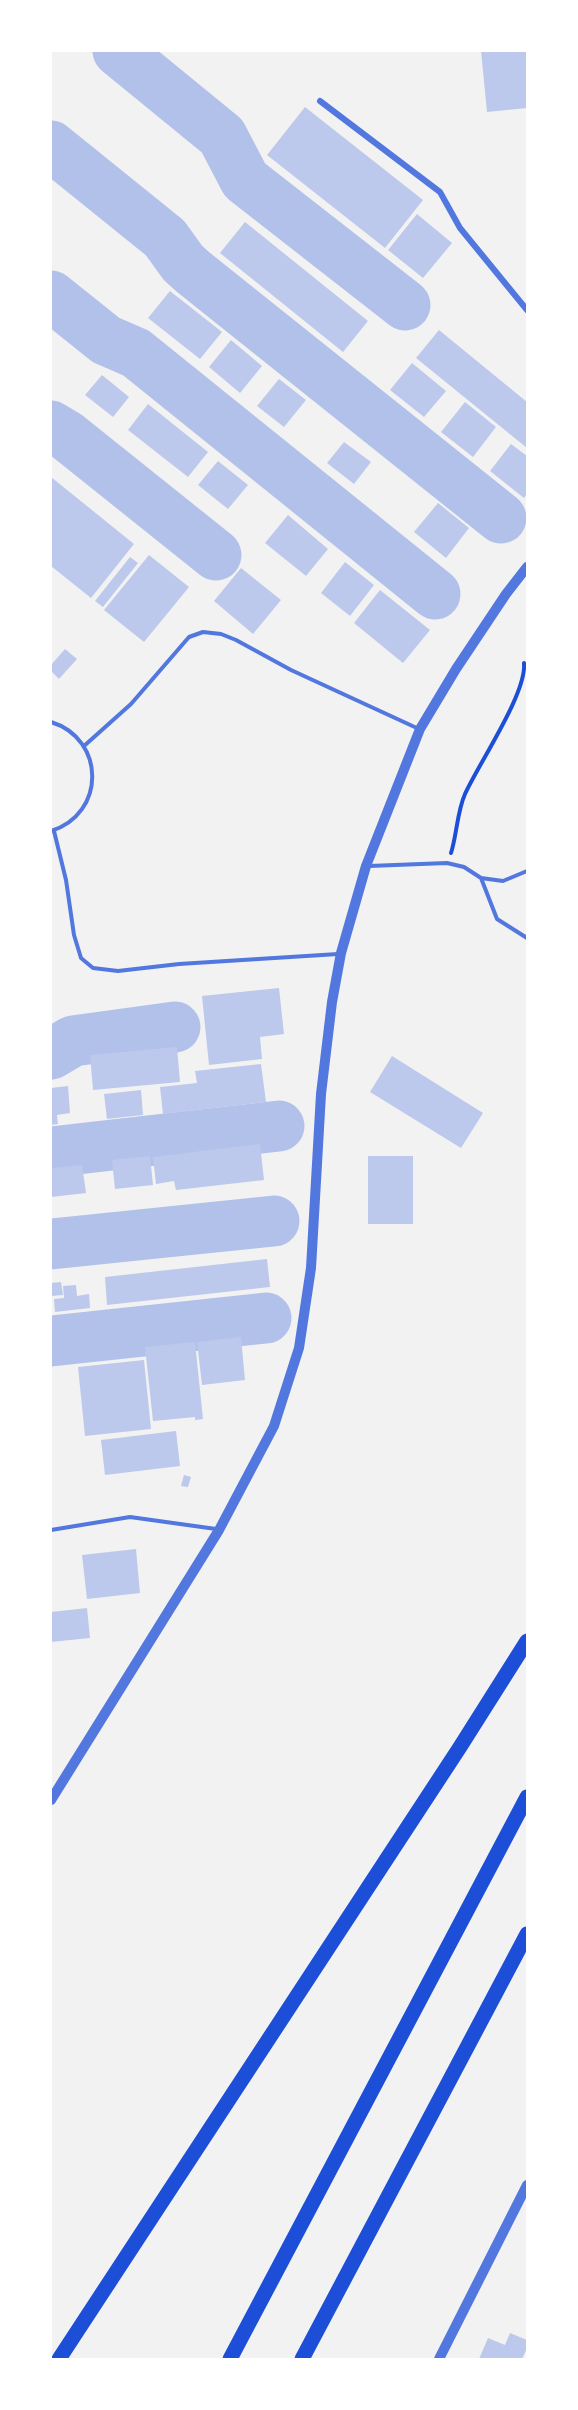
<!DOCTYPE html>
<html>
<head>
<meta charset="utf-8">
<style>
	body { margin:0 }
	#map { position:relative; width:578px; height:2410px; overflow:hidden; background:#f2f2f2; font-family:"Noto Serif",serif }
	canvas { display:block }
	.frame { position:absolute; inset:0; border:52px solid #fff; pointer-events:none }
</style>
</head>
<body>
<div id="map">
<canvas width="578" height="2410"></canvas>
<div class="frame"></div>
</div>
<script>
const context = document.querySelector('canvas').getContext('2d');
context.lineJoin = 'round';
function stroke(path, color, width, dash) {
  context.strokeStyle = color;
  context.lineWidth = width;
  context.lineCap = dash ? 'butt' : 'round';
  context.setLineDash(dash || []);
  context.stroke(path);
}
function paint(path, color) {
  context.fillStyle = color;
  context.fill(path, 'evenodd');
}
stroke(new Path2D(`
	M118,51l104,85 23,44 160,125
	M51,146l114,92 18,25 10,9 308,246
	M51,296l55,44 30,13 299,241
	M51,426l15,9 150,120
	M51,1054l22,-13 102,-14
	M51,1152l228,-26
	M51,1244l223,-23
	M51,1341l215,-23`), '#b2c1ea', 51);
paint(new Path2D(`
	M481,51h46v57l-40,4z
	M305,107l118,93 -38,48 -118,-93z
	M417,214l35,29 -29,35 -35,-28z
	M245,222l123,99 -25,31 -123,-99z
	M170,291l52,41 -22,27 -52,-41z
	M439,330l88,72v46l-111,-90z
	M231,340l31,26 -22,27 -31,-26z
	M412,363l34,28 -22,26 -34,-27z
	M102,375l27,22 -16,20 -28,-22z
	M279,379l27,21 -22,27 -27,-21z
	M465,402l31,25 -23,30 -32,-25z
	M148,404l60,48 -20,25 -60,-47z
	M344,442l27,20 -17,22 -27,-21z
	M511,444l16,12v38l-3,4 -34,-27z
	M218,461l30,24 -20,24 -30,-24z
	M51,477l83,67 -43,54 -40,-32z
	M438,503l31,25 -23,30 -32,-26z
	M288,515l40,34 -22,27 -41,-33z
	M149,555l40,32 -45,55 -40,-32z
	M130,557l8,6 -35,44 -8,-6z
	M345,562l29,23 -24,31 -29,-23z
	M241,568l40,32 -28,34 -39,-33z
	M380,590l50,40 -27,33 -49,-40z
	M65,649l12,10 -18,20 -8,-8v-6z
	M279,988l5,46 -24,3 2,22 -53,6 -7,-69z
	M177,1047l3,35 -87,8 -3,-35z
	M392,1056l91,57 -22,35 -91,-56z
	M261,1064l5,38 -103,12 -3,-27 37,-4 -2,-12z
	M68,1086l2,27 -13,2 1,9 -7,1v-37z
	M141,1090l2,25 -36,4 -3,-25z
	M260,1144l4,36 -88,10 -2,-9 -18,3 -3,-27z
	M150,1156l3,29 -38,4 -3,-29z
	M368,1156h45v68h-45z
	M82,1165l4,28 -35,4v-29z
	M267,1259l3,28 -163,18 -2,-28z
	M61,1282l2,13 -12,1v-13z
	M76,1285l1,11 12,-2 1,14 -35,4 -1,-13 10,-1 -1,-12z
	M241,1337l4,43 -43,5 -5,-43z
	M195,1342l8,77 -8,1v-3l-42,4 -8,-74z
	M144,1360l7,69 -66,7 -7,-69z
	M176,1431l4,35 -75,9 -4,-35z
	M184,1475l7,2 -3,10 -7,-1z
	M136,1549l4,44 -53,6 -5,-44z
	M87,1608l3,30 -39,4v-30z
	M510,2333l17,7v8l-5,11h-43l9,-21 17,7z`), '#bdc9ec');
stroke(new Path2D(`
	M451,853c6,-19 6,-41 14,-59 14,-31 62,-101 59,-131`), '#1d4ed8', 4);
stroke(new Path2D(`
	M51,722c55,17 55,92 0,109
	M84,746l47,-42 58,-67 14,-5 18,2 15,6 55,30 128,59
	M54,831l12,49 8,55 7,23 12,10 25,3 61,-7 159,-10
	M369,866l78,-3 17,4 17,11 22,3 24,-10
	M481,878l16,41 30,19
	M51,1530l79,-13 86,12`), '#5277de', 4);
stroke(new Path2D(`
	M320,101l120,91 20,36 67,82`), '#5277de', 6);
stroke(new Path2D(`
	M51,1800l168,-270 55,-104 25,-78 12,-80 10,-174 11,-92 9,-49 25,-87 54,-137 36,-60 50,-75 21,-27
	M439,2359l88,-174`), '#5277de', 10);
stroke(new Path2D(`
	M59,2359l401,-612 67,-106
	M230,2359l297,-562
	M302,2359l225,-425`), '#1d4ed8', 15);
</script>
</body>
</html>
